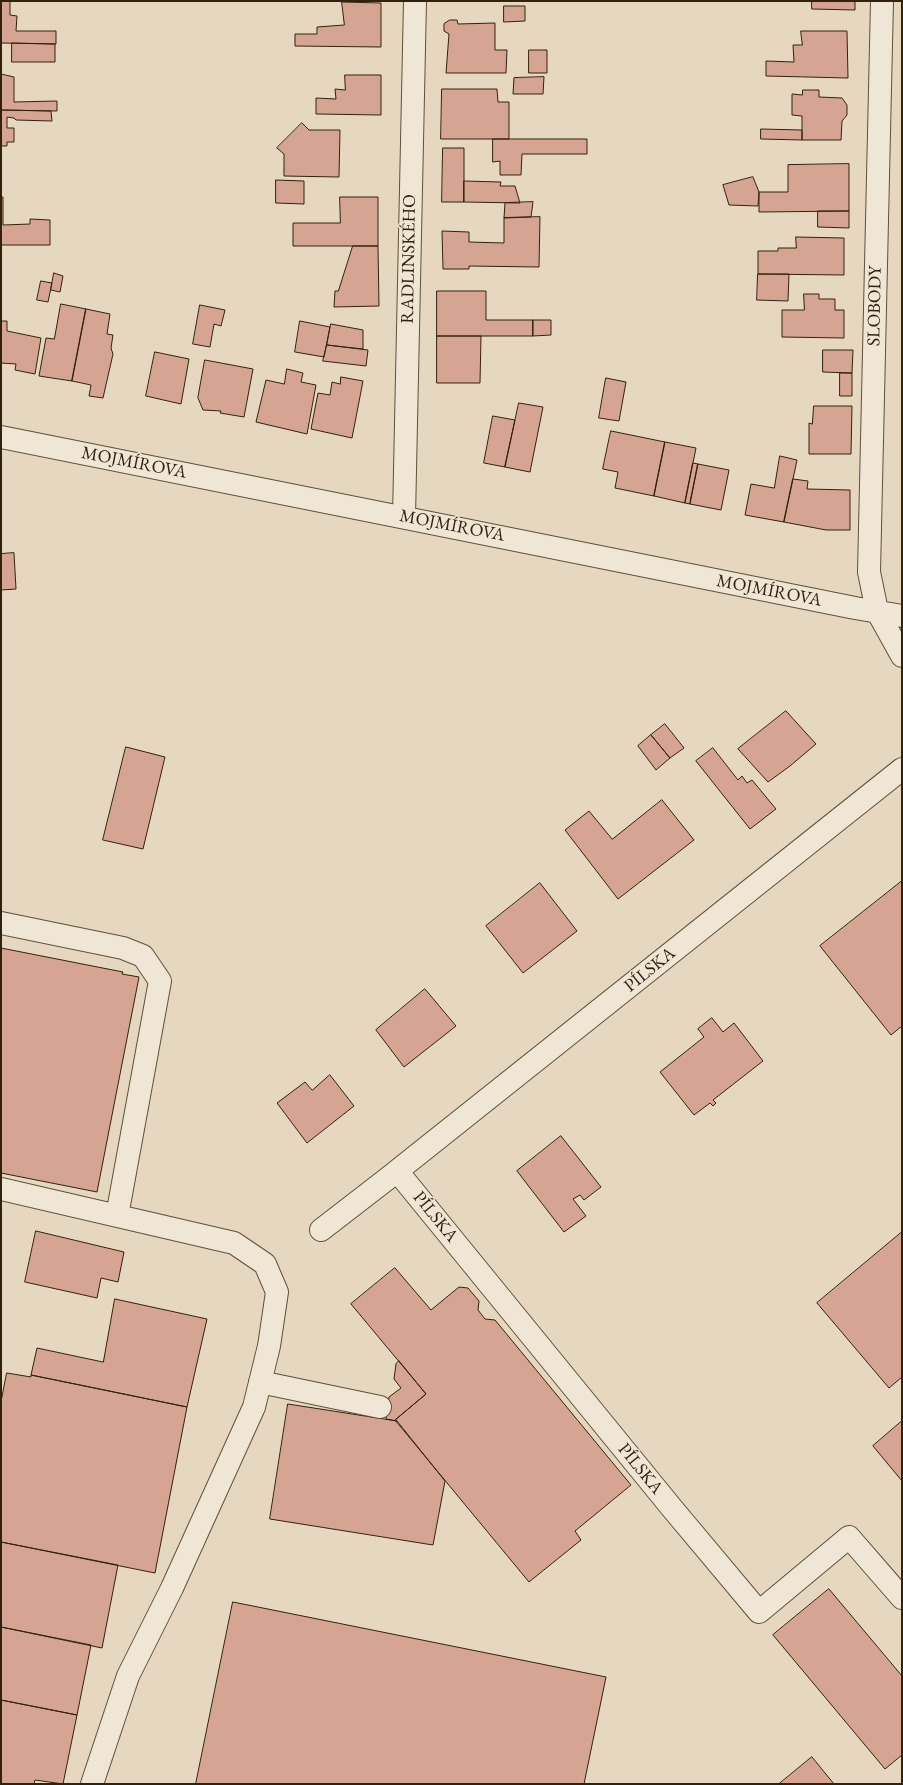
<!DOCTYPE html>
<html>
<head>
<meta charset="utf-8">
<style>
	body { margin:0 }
	#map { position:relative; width:903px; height:1785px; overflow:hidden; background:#e6d8c0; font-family:"EB Garamond",serif }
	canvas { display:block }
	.frame { position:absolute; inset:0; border:2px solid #32220d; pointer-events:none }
</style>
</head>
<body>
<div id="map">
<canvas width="903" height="1785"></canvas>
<div class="frame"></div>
</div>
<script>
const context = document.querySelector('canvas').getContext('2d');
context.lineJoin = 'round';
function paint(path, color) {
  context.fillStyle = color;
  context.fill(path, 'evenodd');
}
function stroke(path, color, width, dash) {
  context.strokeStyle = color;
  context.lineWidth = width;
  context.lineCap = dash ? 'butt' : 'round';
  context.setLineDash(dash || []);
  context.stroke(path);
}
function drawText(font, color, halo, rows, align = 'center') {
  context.font = font + ' "EB Garamond",serif';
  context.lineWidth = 3;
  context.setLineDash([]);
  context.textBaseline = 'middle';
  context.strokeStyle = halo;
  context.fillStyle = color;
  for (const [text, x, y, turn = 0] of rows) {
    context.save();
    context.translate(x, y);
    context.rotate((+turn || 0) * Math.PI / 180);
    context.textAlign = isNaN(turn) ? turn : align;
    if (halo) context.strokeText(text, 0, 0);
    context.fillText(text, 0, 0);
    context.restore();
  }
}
const building = new Path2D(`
	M1,1h9v14l7,1 -1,15h40v13l-55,-1z
	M812,1h43v9l-43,-1z
	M342,2l39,1v44l-86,-1v-12h22v-7l27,-2z
	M504,6h21v15l-21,1z
	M450,20h7l1,4 37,-1v27h12l-1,23h-60l3,-39 -5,-3v-7z
	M801,31h46l1,47 -82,-2v-15l28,1 -1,-17h9z
	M12,43l43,1v18h-43z
	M529,50h18v23h-18z
	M1,74l13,3v25l43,-1v10l-56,-1z
	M345,75h36v40l-65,-1v-16l20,1 -1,-10 10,1z
	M544,77l-1,17h-30l1,-16z
	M442,89h55l1,13h11v37h-68z
	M803,90h16v7l23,1 5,7v10l-5,6 -1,19h-39v-24l-10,-1v-21l10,1z
	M1,110l50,1 1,10 -36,-1 -2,-2 -7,-1v11h7v14h-7v4h-6z
	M302,123l7,7h31l-1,47 -55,-1v-22l-7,-6z
	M761,129l41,1v10l-41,-1z
	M493,139h94v15h-65l-1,21h-21v-14l-7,1z
	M443,148h21v54h-22z
	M849,164v47l-90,1v-20h29v-27z
	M753,177l6,15 -1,14 -29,-1 -6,-20z
	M276,180l28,1v23l-28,-1z
	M464,181l37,1 -1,4h15l5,17 -56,-1z
	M1,197h2v28l27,-1v-5l20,1v25h-49z
	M340,197h38v49h-85v-23h47z
	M533,202l-2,15 -27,1 1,-15z
	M818,211h31v17l-31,-1z
	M540,217l-1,50 -70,-1v3h-26l-1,-38 27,1v10l35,1v-25z
	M796,237l48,1v37l-86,-1v-23h20v-3h18z
	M353,246h25l1,60 -45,1 1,-16h3z
	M54,273l9,3 -3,16 -9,-2z
	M758,274h31l-1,27 -31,-1z
	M41,281l11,2 -4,19 -11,-2z
	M437,291h49v29h47v16h-96z
	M804,294h15v5h16v11h9v28l-62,-1v-27h22z
	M61,304l25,5 -14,72 -33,-5 7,-38 8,1z
	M200,305l25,5 -4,16 -7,-2 -4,23 -17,-3z
	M86,309l24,5 -3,20 6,1 -2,13 2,6 -10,44 -14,-2 2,-11 -19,-4z
	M533,320h18v15l-18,1z
	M1,321h6v10l34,7 -6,36 -20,-4 1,-6 -15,-1z
	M300,321l30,6 -6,30 -29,-5z
	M331,324l32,6v19l-36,-4z
	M437,336h44l-1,47h-43z
	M327,345l41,5 -2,16 -43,-5z
	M823,350h30l-1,23 -29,-1z
	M155,352l34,7 -8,45 -35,-8z
	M205,360l48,9 -9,48 -24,-4 1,-2 -18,-1 -5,-12z
	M287,369l16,4 -2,9 15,3 -9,49 -51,-12 10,-42 18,4z
	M840,373h12v23h-12z
	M341,377l22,4 -11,57 -41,-9 7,-36 12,2 2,-13 8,2z
	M606,378l20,4 -7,39 -20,-3z
	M519,403l24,4 -13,65 -25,-5z
	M814,406h38l-1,48h-42v-31l3,1z
	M493,416l22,4 -10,47 -21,-4z
	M611,431l54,11 -11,54 -39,-8 3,-16 -15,-3z
	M665,442l31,6 -11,55 -31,-7z
	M780,456l17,4 -13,62 -39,-7 6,-31 23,4z
	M693,463l5,1 -8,40 -5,-1z
	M698,464l31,6 -8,40 -31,-6z
	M793,479l15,2 -1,8 43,1v40h-24l-42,-8z
	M14,553l2,36 -15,1v-36z
	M786,711l30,33 -26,22 -22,16 -30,-33z
	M665,724l19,24 -14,10 -19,-23z
	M651,735l19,23 -14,12 -18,-24z
	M126,747l39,10 -22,92 -40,-9z
	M713,748l25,32 4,-4 5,7 5,-3 24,29 -26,20 -54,-68z
	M662,800l32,40 -76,59 -53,-69 24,-19 23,28z
	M902,881v145l-11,9 -71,-89z
	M540,883l37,48 -54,42 -37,-47z
	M1,948l122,24 -1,2 17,3 -42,215 -96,-19z
	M425,989l31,37 -52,41 -28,-37z
	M712,1018l11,14 11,-9 29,38 -50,39 3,3 -3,3 -3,-3 -16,12 -34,-43 44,-35 -6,-8z
	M330,1075l24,31 -47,37 -30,-40 28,-21 7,8z
	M561,1136l40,51 -17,13 -4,-5 -7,4 13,17 -22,16 -47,-61z
	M36,1231l88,21 -6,30 -17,-4 -4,20 -72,-16z
	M902,1232v145l-13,11 -72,-85z
	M395,1268l36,42 28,-23 9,1 11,13 -1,9 7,9 10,1 136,165 -56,46 6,9 -52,42 -134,-162 31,-26 -75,-90z
	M115,1299l92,20 -20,88 -156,-32 6,-27 66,14z
	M399,1361l27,33 -31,26 2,1 -11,-2 3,-22 12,-9 -7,-9 2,-15z
	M7,1373l24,4v-2l156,32 -32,166 -154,-31v-140z
	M288,1404l109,17 48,60 -12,64 -163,-26z
	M902,1421v60l-29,-35z
	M1,1542l117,23 -16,83 -101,-21z
	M829,1589l73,87v79l-17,14 -112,-134z
	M233,1602l373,75 -22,107h-388z
	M1,1627l90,18 -14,70 -76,-15z
	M1,1700l76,15 -14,69 -28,-4 -1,4h-33z
	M812,1757l22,27h-55z`);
paint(building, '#d6a493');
stroke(building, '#32220d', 1);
const minor = new Path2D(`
	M882,1l-13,571 8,39 25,45
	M1,437l854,171 47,8
	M404,517l11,-516
	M1,923l122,25 20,8 17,25 -43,235
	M397,1171l274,336 88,105 90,-75 53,61
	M1,1189l233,54 31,21 12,28 -8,54 -15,61 -82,181 -44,88 -36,108
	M321,1230l66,-51 515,-410
	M260,1382l120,25`);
stroke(minor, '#5f503a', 24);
stroke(minor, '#efe6d6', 22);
drawText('18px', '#32220d', '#efe6d6', [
	["RADLINSKÉHO",409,259,-89],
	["SLOBODY",875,306,-89],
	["MOJMÍROVA",134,463,11],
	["MOJMÍROVA",452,526,11],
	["MOJMÍROVA",769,591,11],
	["PÍLSKA",650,970,-39],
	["PÍLSKA",435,1217,51],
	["PÍLSKA",640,1469,51]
]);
</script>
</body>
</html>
